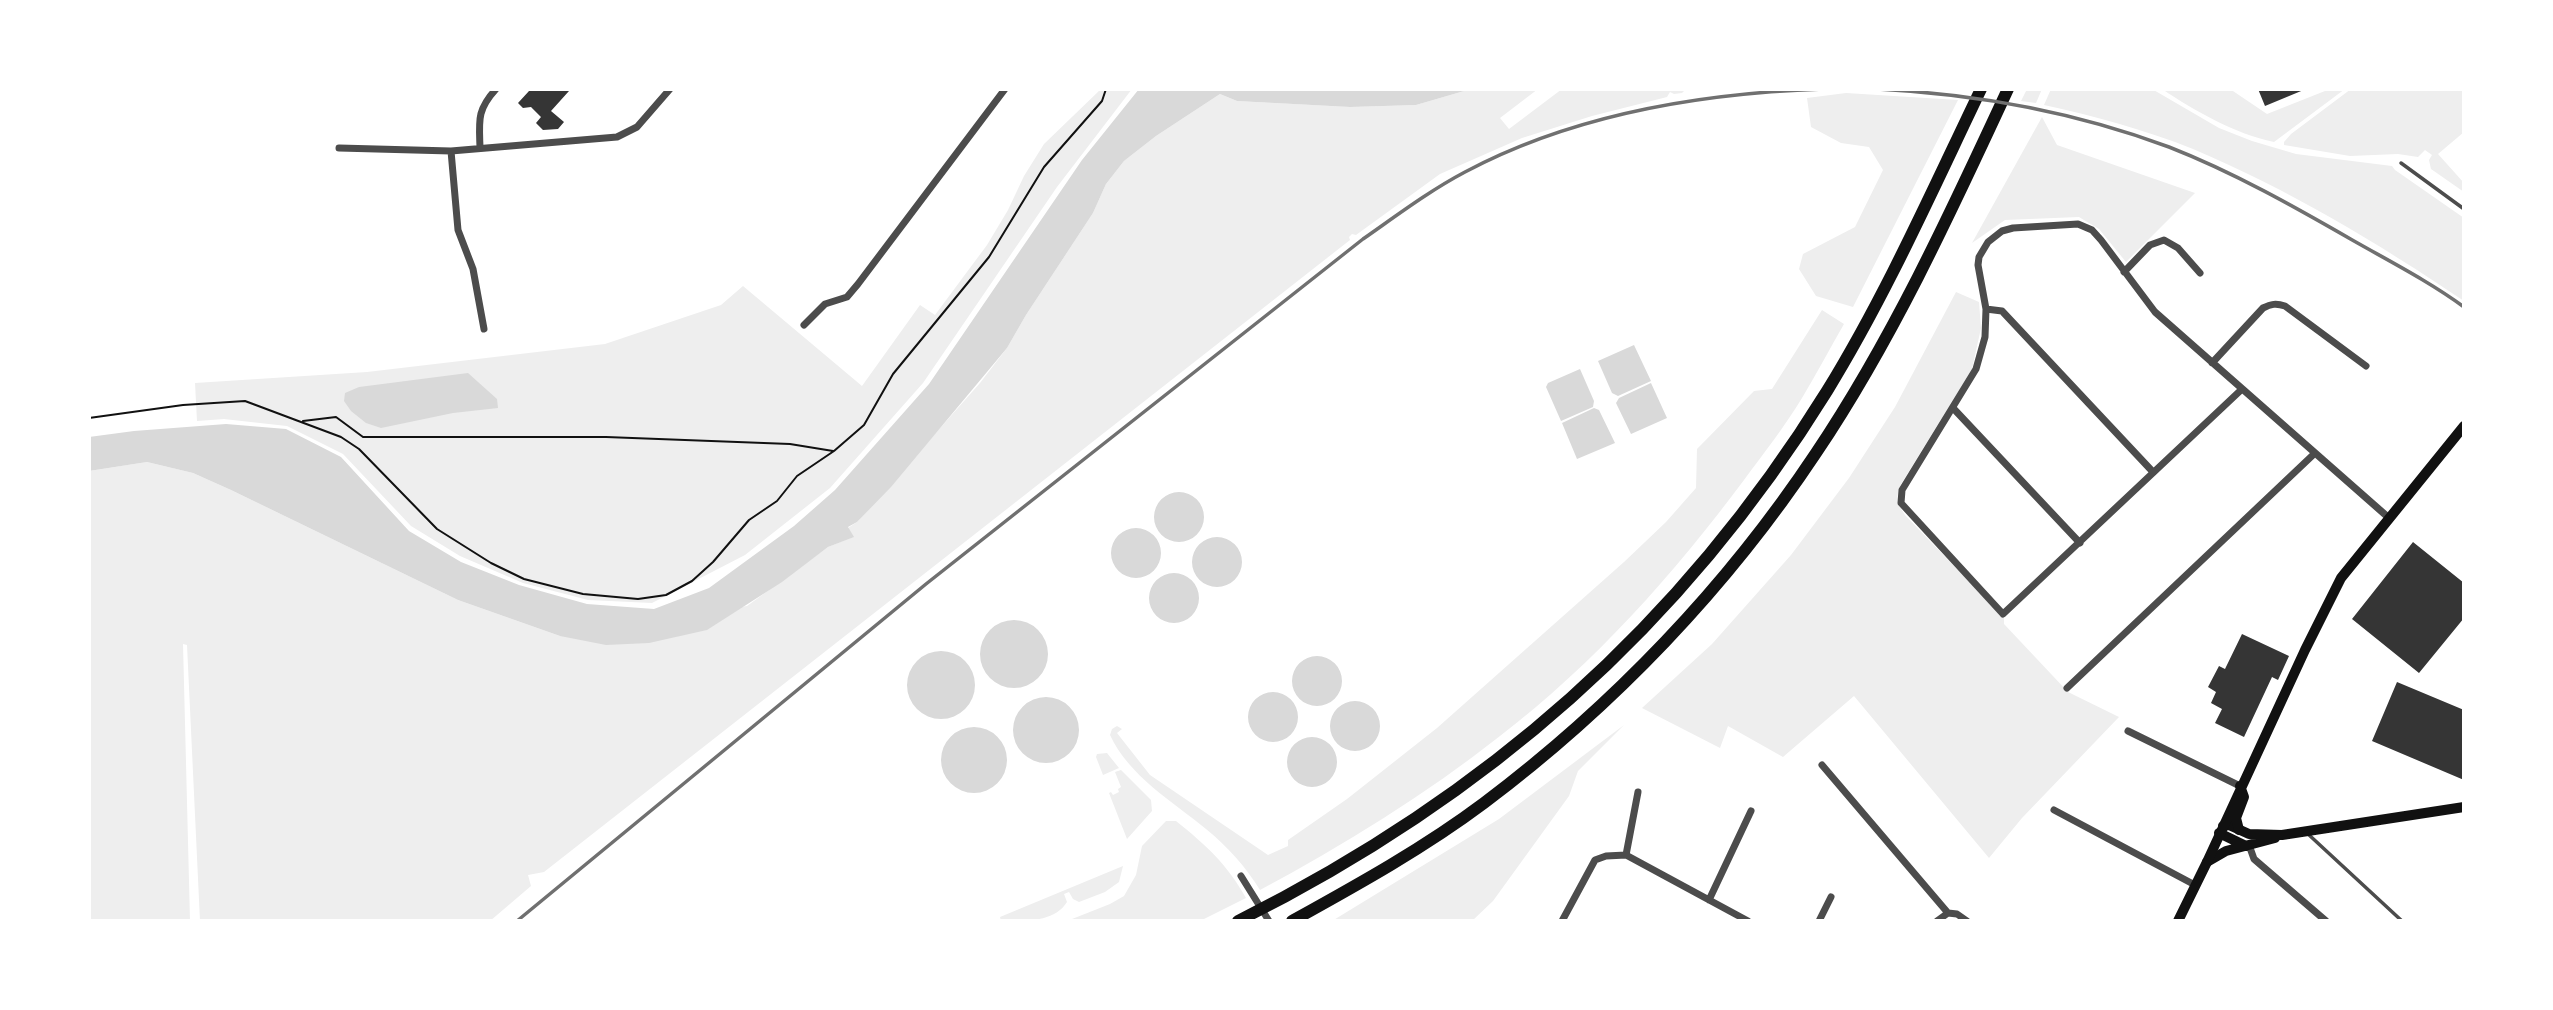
<!DOCTYPE html>
<html>
<head>
<meta charset="utf-8">
<style>
	body { margin:0 }
	#map { position:relative; width:2553px; height:1010px; overflow:hidden; background:#fff; font-family:"Golos Text",sans-serif }
	canvas { display:block }
	.frame { position:absolute; inset:0; border:91px solid #fff; pointer-events:none }
</style>
</head>
<body>
<div id="map">
<canvas width="2553" height="1010"></canvas>
<div class="frame"></div>
</div>
<script>
const context = document.querySelector('canvas').getContext('2d');
context.lineJoin = 'round';
function paint(path, color) {
  context.fillStyle = color;
  context.fill(path, 'evenodd');
}
function stroke(path, color, width, dash) {
  context.strokeStyle = color;
  context.lineWidth = width;
  context.lineCap = dash ? 'butt' : 'round';
  context.setLineDash(dash || []);
  context.stroke(path);
}
paint(new Path2D(`
	M1101,89h31l-75,98 -134,196 -93,105 -85,67 -93,48 -64,-3 -65,-17 -63,-27 -49,-30 -68,-72 -56,-28 -63,-7 -27,2 -2,-38 172,-11 238,-28 116,-39 22,-19 119,100 58,-81 15,10 52,-70 21,-35 16,-34 20,-32z
	M1471,89h67l-38,29 9,11 53,-40h124l-4,4 -8,1 -4,-2 -3,5 -75,19 -70,22 -82,36 -84,61 -4,-1 -3,3 1,3 -806,632 -16,3 3,11 -41,35h-290l-13,-276 -4,-1 7,277h-101v-450l58,-9 46,11 38,17 227,110 102,36 187,-30 81,-59 25,-10 -5,-9 9,-6 123,-139 27,-35 19,-33 67,-102 13,-29 18,-23 32,-25 64,-42 17,7 113,6 66,-2z
	M2027,89h15l-6,14 -15,-2z
	M2051,89h101l67,39 33,13 44,13 96,12 3,4 69,48v83c-86,-58 -176,-112 -271,-152 -47,-19 -99,-33 -149,-44z
	M2162,89h68l37,25 63,-25h15l-71,53c-39,-8 -79,-31 -112,-53z
	M2351,89h113v43l-26,22 26,29v9l-33,-23 -2,-9 3,-5 -7,-5 -7,7 -20,-3 -48,2 -66,-11v-3l7,-8z
	M1846,93l112,7 -105,207 -37,-11 -17,-27 4,-15 52,-27 28,-57 -14,-23 -28,-4 -30,-16 -4,-29z
	M2042,117l15,28 138,48 -69,69 -27,-33 -20,-12 -74,3 -33,23z
	M1956,292l23,10 2,26 -9,41 -71,115c-6,14 -4,19 4,31l96,100 3,1v8l64,68 51,25 -97,101 -33,40 -135,-162 -71,61 -55,-31 -8,22 -78,-40 70,-64 79,-89 58,-77 46,-71z
	M1822,310l22,14c-14,24 -27,49 -42,74 -17,28 -38,55 -58,82 -70,94 -150,184 -244,256 -75,59 -156,109 -240,154 -14,-23 -33,-44 -54,-61 -34,-28 -77,-53 -96,-94l2,-6 5,-3 5,3 -5,4 33,42 118,80 20,-9v-6l59,-41 90,-71 187,-166 42,-40 30,-34 1,-39 57,-58 18,-2z
	M1624,725l-46,46 -9,25 -76,105 -21,20h-140l167,-102z
	M1107,753l12,15 -16,7 -7,-18 1,-3z
	M1121,770l30,30 1,11 -25,28 -18,-46 2,-1 2,3 6,-3 -1,-3 3,-2 -6,-15z
	M1166,821h10c30,24 51,43 70,77l-46,23h-133l43,-17 14,-8 12,-21 6,-29z
	M1123,866l-4,16 -14,10 -26,10 -6,-3 -4,-7 -5,2 3,8c-13,21 -44,19 -66,19l-1,-4z`), '#eee');
paint(new Path2D(`
	M1139,89h332l-55,16 -66,2 -113,-6 -17,-7 -64,42 -32,25 -18,23 -13,29 -67,102 -19,33 -116,139 -34,35 -9,5 6,10 -26,10 -46,35 -75,48 -58,13 -43,2 -46,-9 -102,-36 -227,-110 -38,-17 -46,-11 -58,9v-34l45,-6 92,-7 60,5 55,28 68,74 52,31 58,23 68,19 67,5 55,-21 85,-62 41,-36 94,-106 153,-224z
	M1634,345l17,36 -33,15 -6,-3 -14,-32z
	M1580,369l14,32 -1,6 -32,14 -15,-34 2,-4z
	M468,373l29,26 1,9 -45,5 -72,15 -15,-5 -15,-12 -7,-10 1,-8 14,-6z
	M1651,383l16,35 -36,16 -15,-31 3,-5z
	M1594,408l5,2 16,33 -38,16 -15,-36z
	M1154 517a25 25 0 1 1 50 0a25 25 0 1 1-50 0Z
	M1111 553a25 25 0 1 1 50 0a25 25 0 1 1-50 0Z
	M1192 562a25 25 0 1 1 50 0a25 25 0 1 1-50 0Z
	M1149 598a25 25 0 1 1 50 0a25 25 0 1 1-50 0Z
	M980 654a34 34 0 1 1 68 0a34 34 0 1 1-68 0Z
	M907 685a34 34 0 1 1 68 0a34 34 0 1 1-68 0Z
	M1292 681a25 25 0 1 1 50 0a25 25 0 1 1-50 0Z
	M1248 717a25 25 0 1 1 50 0a25 25 0 1 1-50 0Z
	M1013 730a33 33 0 1 1 66 0a33 33 0 1 1-66 0Z
	M1330 726a25 25 0 1 1 50 0a25 25 0 1 1-50 0Z
	M941 760a33 33 0 1 1 66 0a33 33 0 1 1-66 0Z
	M1287 762a25 25 0 1 1 50 0a25 25 0 1 1-50 0Z`), '#d9d9d9');
paint(new Path2D(`
	M526,89h40l3,2 -18,20 13,11 -6,7 -15,1 -7,-7 5,-6 -10,-10 -8,1 -5,-5 11,-12z
	M2258,89h48l-41,17z
	M2413,542l51,41v35l-45,55 -67,-54z
	M2242,634l47,22 -11,24 -6,-3 -28,60 -29,-14 7,-14 -11,-6 5,-11 -8,-5 11,-21 6,3z
	M2397,682l67,28v70l-92,-39z`), '#353535');
stroke(new Path2D(`
	M89,418l94,-13 62,-4 96,36 18,12 78,80 54,34 33,16 59,15 55,5 28,-4 26,-14 21,-19 36,-42 28,-19 20,-25 37,-25 30,-26 29,-51 96,-117 55,-90 58,-66 4,-12
	M303,421l33,-4 27,20h243l184,7 43,7`), '#111', 2);
stroke(new Path2D(`
	M2401,163l63,46
	M2308,834l94,87`), '#4c4c4c', 3.5);
stroke(new Path2D(`
	M480,147c-1,-27 -3,-37 16,-58
	M339,148l112,3 166,-14 20,-10 33,-38
	M451,151l7,79 15,39 11,60
	M2124,272l26,-27 14,-5 14,8 22,25
	M1986,309l16,2 151,161
	M804,325l21,-21 22,-7 11,-13 147,-195
	M2212,363l51,-55c8,-4 13,-5 22,-2l81,60
	M2241,390l-238,224 -102,-111 1,-13 74,-121 9,-32 1,-28 -8,-44 1,-8 9,-15 14,-11 11,-3 65,-4 14,6 9,10 54,72 234,206
	M1953,408l127,135
	M2067,688l247,-234
	M2128,731l112,55
	M1822,765l126,148 9,1 10,7
	M2054,810l141,75
	M2249,845l5,14 72,62
	M1626,855l122,66
	M1241,876l28,45
	M1709,900l42,-89
	M1562,921l33,-61 11,-4 20,-1 12,-63
	M1819,921l12,-24
	M1937,921l11,-8`), '#4c4c4c', 7);
stroke(new Path2D(`
	M2223,826l6,-1 20,9 33,1 182,-28
	M2219,833l27,13
	M2207,862l19,-11 49,-13`), '#111', 10);
stroke(new Path2D(`
	M2239,830l-3,-12 8,-21 -4,-11
	M2178,921l29,-59 98,-212 36,-72 123,-152`), '#111', 10);
stroke(new Path2D(`
	M1238,921c248,-124 443,-294 589,-530 59,-96 105,-200 154,-302
	M1292,921c65,-36 132,-73 192,-118 129,-97 243,-216 332,-350 76,-113 135,-241 192,-364`), '#111', 12);
stroke(new Path2D(`
	M1877,89c100,5 198,23 292,58 64,25 126,60 185,94 37,21 76,41 110,66
	M517,921l409,-337 437,-345c33,-23 66,-48 102,-67 109,-58 237,-79 359,-83`), '#707070', 3.5);
</script>
</body>
</html>
